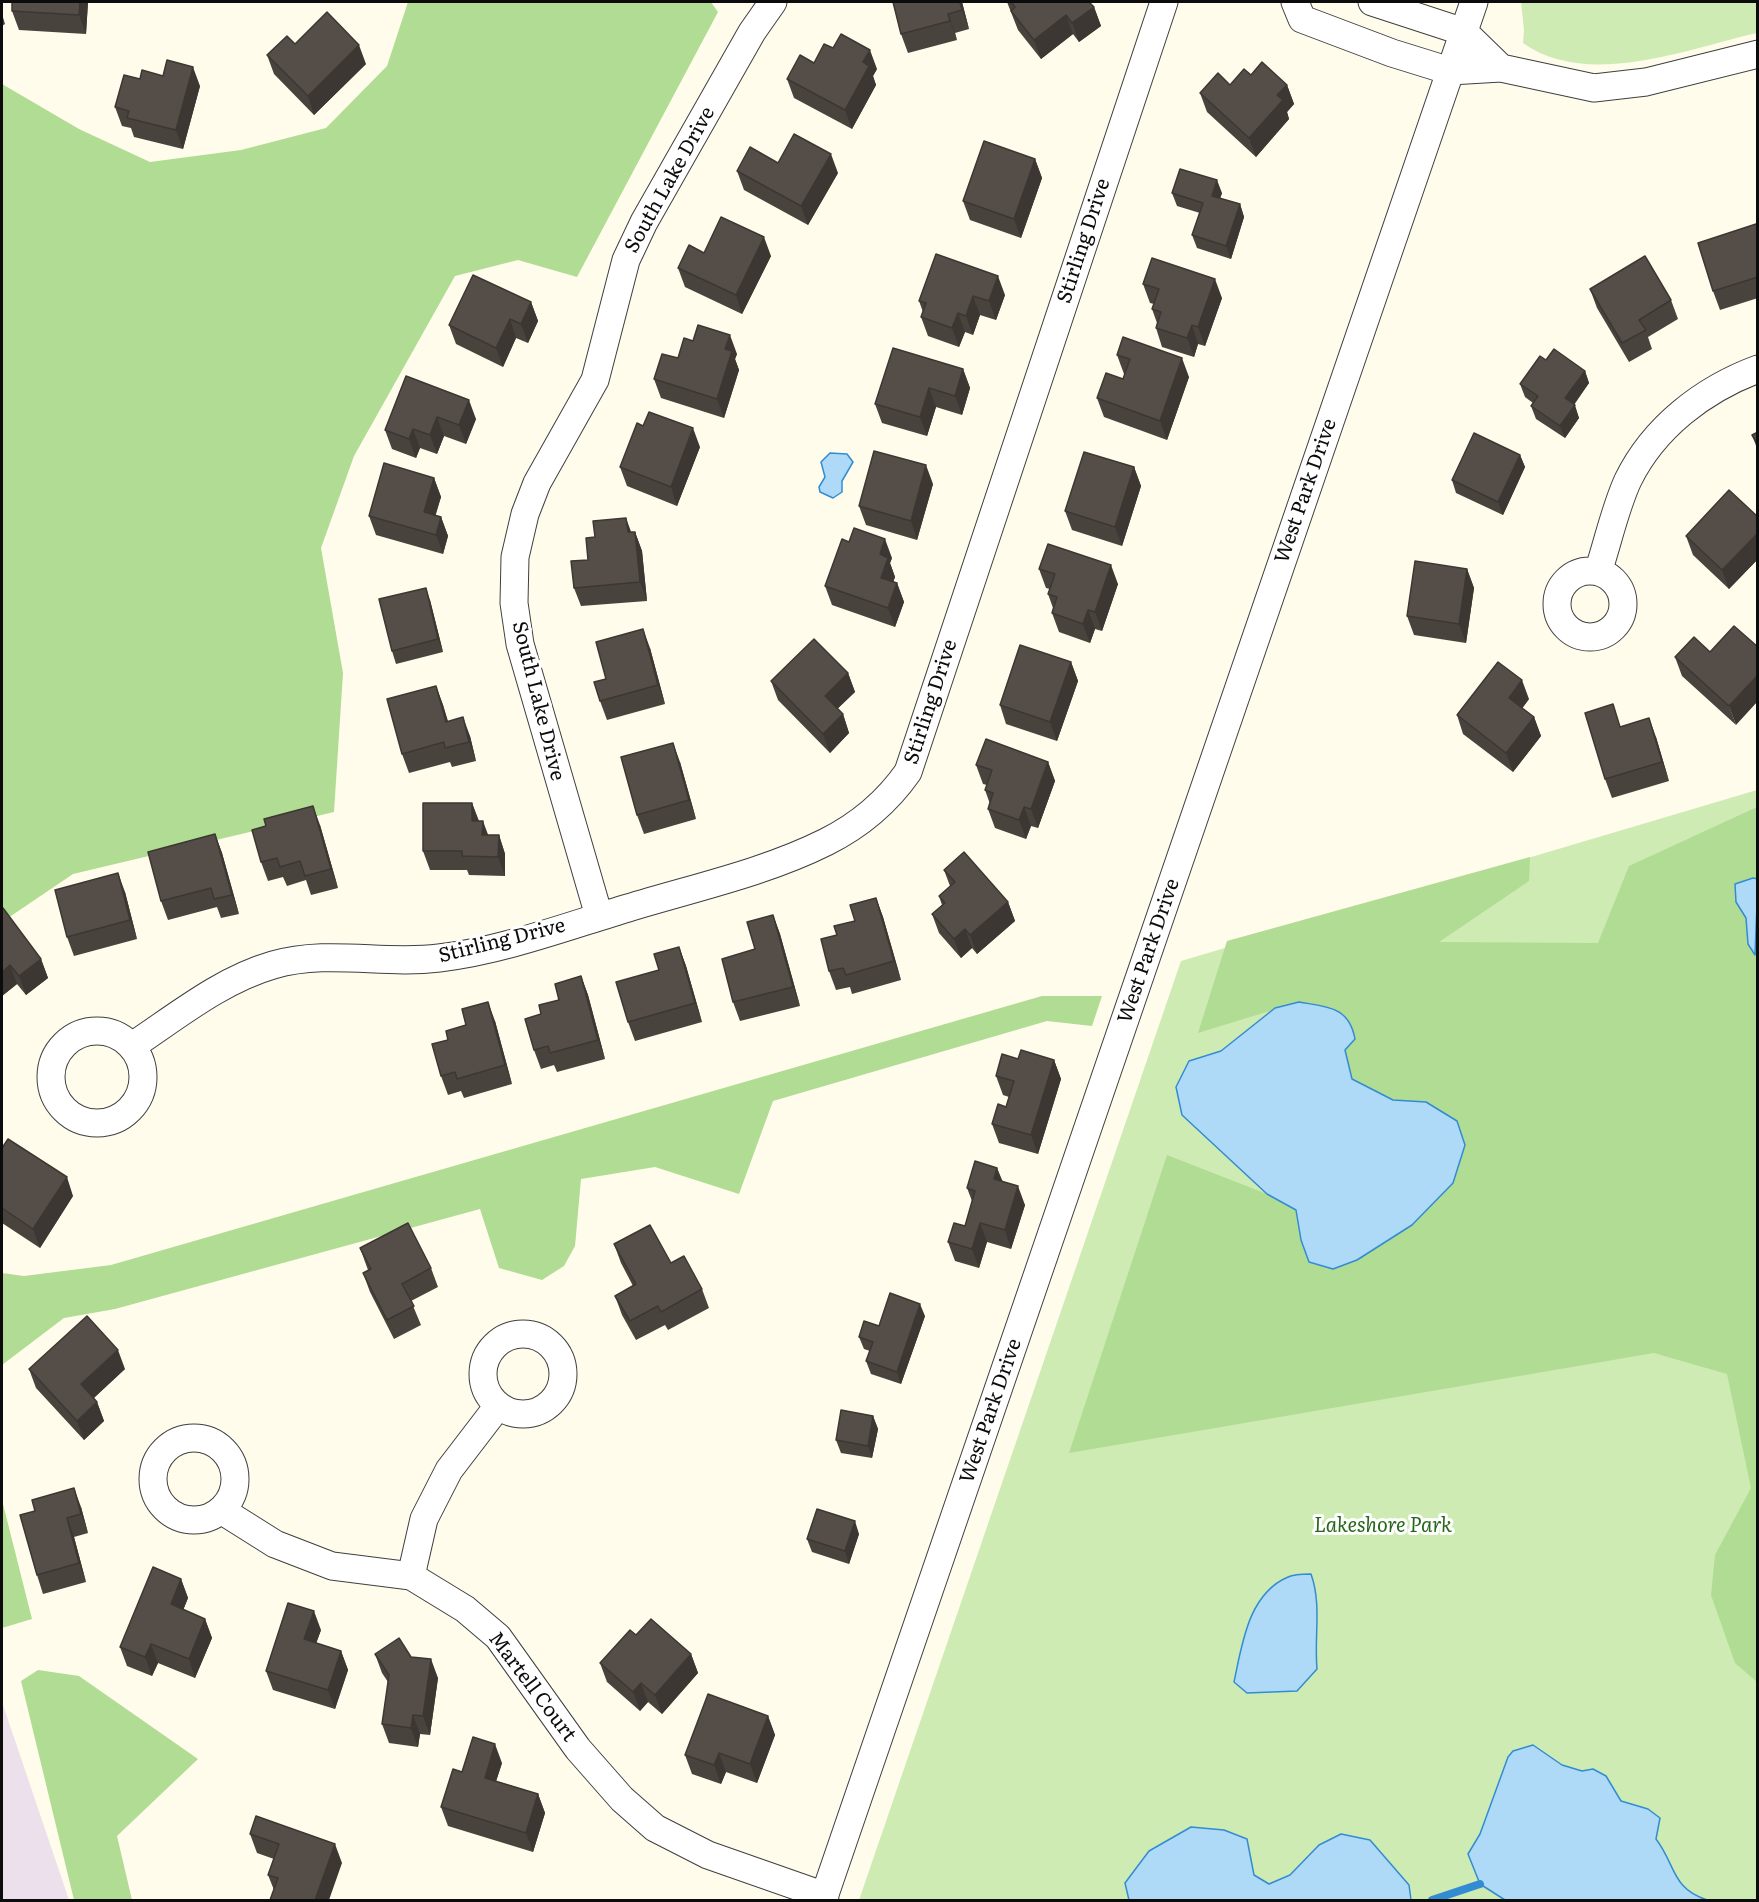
<!DOCTYPE html>
<html>
<head>
<meta charset="utf-8">
<style>
	body { margin:0 }
	#map { position:relative; width:1759px; height:1902px; overflow:hidden; background:#fffcec; font-family:Literata,serif }
	canvas { display:block }
	.frame { position:absolute; inset:0; border:3px solid #0c0c0c; pointer-events:none }
</style>
</head>
<body>
<div id="map">
<canvas width="1759" height="1902"></canvas>
<div class="frame"></div>
</div>
<script>
const context = document.querySelector('canvas').getContext('2d');
context.lineJoin = 'round';
function paint(path, color) {
  context.fillStyle = color;
  context.fill(path, 'evenodd');
}
function stroke(path, color, width, dash) {
  context.strokeStyle = color;
  context.lineWidth = width;
  context.lineCap = dash ? 'butt' : 'round';
  context.setLineDash(dash || []);
  context.stroke(path);
}
function drawText(font, color, halo, rows, align = 'center') {
  context.font = font + ' Literata,serif';
  context.lineWidth = 6;
  context.setLineDash([]);
  context.textBaseline = 'middle';
  context.strokeStyle = halo;
  context.fillStyle = color;
  for (const [text, x, y, turn = 0] of rows) {
    context.save();
    context.translate(x, y);
    context.rotate((+turn || 0) * Math.PI / 180);
    context.textAlign = isNaN(turn) ? turn : align;
    if (halo) context.strokeText(text, 0, 0);
    context.fillText(text, 0, 0);
    context.restore();
  }
}
paint(new Path2D(`
	M2,1702l67,198h-67z`), '#ebe0ec');
paint(new Path2D(`
	M1521,2h236v31c-70,16 -170,56 -234,10l1,-13z
	M1757,790v1110h-898l322,-939z`), '#ceebb4');
paint(new Path2D(`
	M408,2h303l7,10 -141,265 -59,-17 -63,16 -101,180 -33,92 22,125 -9,139 -261,62 -71,48v-838l77,45 71,33 91,-12 85,-22 61,-62z
	M1757,807v875l-22,-19 -24,-68 4,-40 36,-67 -24,-114 -73,-21 -585,100 98,-298 100,39 29,16 5,30 152,-57 12,-38 -8,-24 -31,-19 -33,-2 -41,-21 -7,-29 -46,-48 -101,31 29,-92 303,-84 -1,24 -90,61 159,1 31,-77z
	M1042,996h60l-10,30 -45,-5 -274,80 -34,93 -84,-27 -74,12 -6,67 -11,20 -22,14 -43,-12 -19,-59 -365,100 -51,9 -62,47v-92l22,3 87,-11z
	M2,1500l30,119 -30,9z
	M38,1670l41,6 119,83 -81,77 15,64h-58l-53,-219z`), '#b1dc93');
const water = new Path2D(`
	M830,453l17,1 6,8 -11,19v11l-9,6 -13,-6 -1,-5 6,-10 -4,-15z
	M1753,878l5,1 -3,76 -7,-11 -2,-26 -10,-16 -1,-18z
	M1299,1002c28,5 50,4 56,37l-10,11 7,29 41,21 33,2 31,19 8,24 -12,38 -41,42 -55,35 -24,9 -24,-7 -8,-22 -5,-30 -29,-16 -85,-79 -6,-28 13,-26 32,-10 54,-43z
	M1311,1574c11,31 3,62 6,95l-20,22 -50,2 -13,-11c8,-37 14,-88 54,-105 6,-3 16,-3 23,-3z
	M1533,1745l29,20 20,6 11,-2 13,7 15,25 27,8 12,9 -4,21c20,26 15,49 51,61h-202l-25,-16 -12,-30 12,-20 28,-77 5,-6z
	M1191,1827l33,3 23,9 7,36 15,9 21,-9 29,-30 22,-11 29,6 39,45 2,15h-282l-4,-17 24,-32z`);
paint(water, '#aedaf8');
stroke(water, '#338cd2', 1.5);
stroke(new Path2D(`
	M1432,1900l48,-16`), '#338cd2', 8);
const minor = new Path2D(`
	M1295,2l7,17 90,34 58,18 51,-3 93,20 52,-6 112,-28
	M1372,2l92,30 37,36
	M1557 604a33 33 0 1 1 66 0a33 33 0 1 1-66 0Z
	M1598,572c10,-30 17,-64 30,-92 26,-53 76,-91 130,-111
	M599,916l-79,-272 -6,-41 1,-46 10,-43 12,-31 58,-103 31,-120 18,-38 108,-190 21,-30
	M51 1077a46 46 0 1 1 92 0a46 46 0 1 1-92 0Z
	M132,1046c44,-29 89,-66 141,-81 56,-16 110,0 166,-7 62,-7 129,-32 189,-50 65,-20 136,-35 198,-66 32,-16 61,-40 82,-70l256,-770
	M483 1374a40 40 0 1 1 80 0a40 40 0 1 1-80 0Z
	M153 1479a41 41 0 1 1 82 0a41 41 0 1 1-82 0Z
	M221,1510l54,34 57,22 79,10 54,33 33,28 80,112 44,50 33,29 53,27 117,41
	M411,1576l13,-57 25,-49 49,-64
	M823,1900l651,-1898`);
stroke(minor, '#3f3f3f', 29);
stroke(minor, '#fff', 27);
paint(new Path2D(`
	M12,2h76l-2,32 -67,-4 -7,-19z
	M893,2h69l7,27 -14,4 2,7 -49,13 -7,-19z
	M1007,2h82l5,5 7,19 -22,16 -6,-8 -32,25 -23,-29z
	M2,14l3,10 -3,2z
	M267,55l99,9 -52,51 -40,-41z
	M814,63l63,6 -4,7 3,9 -24,44 -58,-31 -7,-19z
	M1251,75l36,10 7,19 -7,8 2,7 -33,38 -49,-45 -7,-19 30,-8z
	M140,79l60,7 -17,63 -49,-12 -3,-9 -9,-2 -7,-19z
	M1035,159l7,19 -21,60 -51,-18 -7,-19z
	M737,171l101,2 -30,52 -64,-35z
	M1172,193h50l-2,5 20,6 4,13 -13,42 -34,-11 -5,-13 8,-22 -23,-7z
	M1758,229v69l-38,12 -7,-19z
	M704,253l67,3 -29,58 -57,-27 -7,-19z
	M936,254l69,41 -9,25 -16,-5 -7,20 -8,-3 -6,15 -31,-11 -7,-19 2,-5 -4,-11z
	M1143,284l79,14 -17,48 -7,-2 -4,13 -32,-10 -6,-19 1,-5 -5,-14 2,-5 -4,-1z
	M1590,289l81,11 7,19 -30,18 4,12 -23,13 -32,-54z
	M531,302l7,19 -10,22 -12,-5 -13,29 -47,-23 -7,-19z
	M737,354l-2,5 4,11 -15,48 -63,-20 -7,-19z
	M1117,355l72,22 -22,63 -63,-23 -7,-19 26,-19 2,-5h-1z
	M1546,360l39,11 4,12 -15,22 5,13 -14,20 -29,-19 -5,-13 2,-3 -8,-6 -5,-13z
	M963,369l7,19 -8,27 -26,-8 -9,29 -45,-13 -7,-19z
	M406,376l70,43 -10,25 -22,-8 -7,18 -17,-6 -4,10 -24,-9 -7,-19z
	M1758,432v19l-6,-16z
	M700,447l-23,59 -50,-20 -7,-19z
	M1520,455l5,12 -22,48 -47,-22 -4,-13z
	M1134,467l7,19 -19,60 -50,-16 -7,-19z
	M434,478l7,19 -6,18 6,2 7,19 -5,18 -67,-19 -7,-19z
	M933,484l-16,56 -51,-15 -7,-19z
	M1758,517v42l-29,30 -36,-34 -7,-19z
	M632,532h3l7,19 5,50 -66,5 -7,-18 14,-28z
	M892,558l-2,5 5,14 -2,5 4,1 7,19 -9,25 -63,-22 -7,-19z
	M1039,569l79,15 -16,47 -7,-2 -5,14 -31,-11 -7,-19 1,-5 -5,-14 2,-5 -4,-1z
	M1467,569l7,19 -8,55 -52,-8 -7,-19z
	M430,600l13,52 -47,12 -4,-13z
	M650,648l15,56 -58,16 -7,-19z
	M1710,652l26,73 -54,-49 -7,-19z
	M1071,662l7,19 -21,60 -51,-17 -6,-19z
	M848,673l7,19 -18,17 6,5 6,19 -19,20 -52,-53 -7,-19z
	M436,686l7,19 5,16 22,15 6,25 -24,6 -2,-5 -41,11 -7,-19z
	M1529,699l-7,9 12,9 7,19 -28,36 -50,-38 -6,-19z
	M1621,726l35,11 13,44 -57,17 -7,-19z
	M680,762l16,57 -52,15 -7,-19z
	M1048,762l7,19 -17,47 -7,-2 -5,13 -31,-11 -7,-19 2,-5 -5,-14 2,-5 -4,-1 -7,-19z
	M472,803l7,18 9,14h11l6,19v22l-36,-1 -2,-5h-37l-7,-19z
	M320,825l18,63 -27,7 -5,-15 -19,6 -4,-9 -15,4 -7,-19z
	M215,834l7,19 17,61 -18,4 -4,-11 -49,13 -7,-19z
	M944,870l64,32 7,19 -38,33 -5,-6 -11,10 -22,-25 -7,-19 10,-9 -3,-9 11,-10z
	M125,892l12,47 -63,17 -7,-19z
	M876,898l7,19 18,63 -49,14 -2,-7 -14,3 -7,-19 8,-36 18,-14z
	M2,909l39,50 7,19 -22,17 -9,-11 -15,12z
	M773,915l7,19 20,72 -60,15 -7,-19z
	M679,947l7,19 16,56 -67,19 -7,-19z
	M581,976l7,19 17,64 -48,13 -3,-7 -13,4 -7,-19 7,-36 18,-14z
	M495,1021l17,63 -48,14 -3,-7 -13,4 -7,-19z
	M1018,1059l36,1 7,19 -23,75 -39,-11 -7,-19 14,-17 3,-10 -6,-2 -7,-19z
	M2,1148l71,48 -33,52 -38,-25z
	M997,1168l6,14 22,23 -14,44 -24,-7 -8,26 -24,-7 -7,-19 17,-16 7,-25 -5,-13z
	M614,1244l57,19 31,26 7,19 -41,22 -3,-5 -29,15 -14,-25 -7,-19 18,-10 -12,-23z
	M360,1248l71,20 7,19 -27,14 10,24 -27,14 -24,-47 -7,-19 5,-3z
	M925,1316l-24,68 -30,-10 -5,-13 4,-10 -6,-2 -5,-12 20,-11z
	M29,1369h96l-31,29 3,4 7,19 -20,19 -48,-52z
	M873,1416l5,13 -6,29 -31,-5 -5,-13z
	M81,1507l7,26 -14,4 12,45 -43,12 -6,-19 -17,-60z
	M859,1534l-10,30 -37,-12 -5,-13z
	M181,1579l7,19 -5,12 22,9 7,19 -17,40 -37,-15 -6,13 -25,-10 -7,-19z
	M321,1630l-5,13 25,8 7,19 -13,39 -62,-19 -7,-19z
	M636,1635l55,19 7,19 -36,41 -14,-12 -8,9 -33,-29 -7,-19z
	M375,1654l36,3 27,21 -8,57 -10,-1 -2,13 -29,-4 -7,-19 6,-42 -6,-9z
	M768,1716l7,19 -18,48 -31,-11 -5,12 -29,-10 -7,-19z
	M502,1763l-6,18 42,13 7,19 -12,39 -85,-26 -7,-19 21,-35z
	M250,1834l92,29 -68,27 -6,-15 6,-16 -17,-6z`), '#49433e');
paint(new Path2D(`
	M80,2h8l-2,32 -7,-19z
	M960,2h2l7,27 -7,-19z
	M1094,7l7,19 -22,16 -7,-19z
	M948,14l7,19 2,7 -7,-19z
	M1066,15l7,19 -32,25 -7,-19z
	M359,45l7,19 -52,51 -6,-19z
	M870,50l7,19 -4,7 3,9 -24,44 -7,-19 18,-48z
	M193,67l7,19 -17,63 -7,-19z
	M1287,85l7,19 -7,8 2,7 -33,38 -7,-19 28,-43z
	M831,154l7,19 -30,52 -7,-19z
	M1035,159l7,19 -21,60 -7,-19z
	M1217,180l5,13 -5,15 -5,-12z
	M1240,204l4,13 -13,42 -5,-13z
	M764,237l7,19 -29,58 -6,-19z
	M998,276l7,19 -9,25 -7,-19z
	M1215,279l7,19 -17,48 -7,-19z
	M973,296l7,19 -7,20 -7,-19z
	M531,302l7,19 -10,22 -7,-19z
	M958,313l7,19 -6,15 -7,-19z
	M510,319l6,19 -13,29 -7,-19z
	M1192,325l6,19 -4,13 -7,-19z
	M730,335l7,19 -2,5 4,11 -15,48 -7,-19 8,-50z
	M1182,358l7,19 -22,63 -7,-19z
	M963,369l7,19 -8,27 -7,-19z
	M1585,371l4,12 -20,28 -4,-13z
	M929,388l7,19 -9,29 -7,-19z
	M469,400l7,19 -10,25 -7,-19z
	M1575,405l4,13 -14,20 -5,-12z
	M437,417l7,19 -7,18 -7,-19z
	M693,428l7,19 -23,59 -6,-19z
	M413,429l7,19 -4,10 -7,-19z
	M1520,455l5,12 -22,48 -5,-13z
	M926,465l7,19 -16,56 -6,-19z
	M1134,467l7,19 -19,60 -7,-19z
	M434,478l7,19 -10,34 -7,-19z
	M441,517l7,19 -5,18 -7,-19z
	M626,518l7,19 -5,-5z
	M635,532l7,19 5,50 -7,-19z
	M1758,533v26l-29,30 -7,-19z
	M885,539l7,19 -2,5 5,14 -7,20 -7,-19 -1,-24z
	M1111,565l7,19 -16,47 -7,-19z
	M1467,569l7,19 -8,55 -7,-19z
	M897,583l7,19 -9,25 -7,-19z
	M426,588l4,12 13,52 -5,-13z
	M1088,610l7,19 -5,14 -7,-19z
	M643,629l7,19 15,56 -7,-19z
	M1071,662l7,19 -21,60 -7,-19z
	M848,673l7,19 -24,23 -6,-19z
	M1758,675v26l-22,24 -7,-19z
	M1522,680l7,19 -13,18 -7,-19z
	M436,686l7,19 10,36 -7,-19z
	M843,714l6,19 -19,20 -7,-19z
	M463,717l7,19 6,25 -7,-19z
	M1534,717l7,19 -28,36 -7,-19z
	M1649,718l7,19 13,44 -7,-19z
	M673,743l7,19 16,57 -7,-19z
	M1048,762l7,19 -17,47 -7,-19z
	M472,803l7,19 -7,-1z
	M313,806l7,19 18,63 -7,-19z
	M1024,807l7,19 -5,13 -7,-19z
	M483,821l7,19 -8,-5z
	M215,834l7,19 17,61 -7,-19z
	M499,835l6,19v22l-7,-19z
	M118,873l7,19 12,47 -7,-19z
	M876,898l7,19 18,63 -7,-19z
	M1008,902l7,19 -38,33 -7,-19z
	M773,915l7,19 20,72 -7,-19z
	M965,929l7,19 -11,10 -7,-19z
	M679,947l7,19 16,56 -7,-19z
	M41,959l7,19 -22,17 -7,-19z
	M10,965l7,19 -15,12v-24z
	M581,976l7,19 17,64 -7,-19z
	M488,1002l7,19 17,63 -7,-19z
	M1054,1060l7,19 -23,75 -7,-19z
	M997,1168l7,19 -10,-8z
	M67,1177l6,19 -33,52 -7,-19z
	M1018,1186l7,19 -14,44 -6,-19z
	M980,1223l7,19 -8,26 -7,-19z
	M920,1304l5,12 -24,68 -4,-12z
	M118,1350l7,19 -37,34 -7,-19z
	M97,1402l7,19 -20,19 -7,-19z
	M873,1416l5,13 -6,29 -4,-12z
	M74,1488l7,19 7,26 -7,-19z
	M67,1518l7,19 12,45 -7,-19z
	M855,1521l4,13 -10,30 -4,-13z
	M181,1579l7,19 -10,25 -7,-19z
	M314,1611l7,19 -10,28 -7,-19z
	M205,1619l7,19 -17,40 -6,-19z
	M151,1644l7,19 -6,13 -7,-19z
	M341,1651l7,19 -13,39 -7,-19z
	M691,1654l7,19 -36,41 -7,-19z
	M431,1659l7,19 -8,57 -7,-19z
	M641,1683l7,19 -8,9 -7,-19z
	M413,1715l7,19 -2,13 -7,-19z
	M768,1716l7,19 -18,48 -7,-19z
	M495,1744l7,19 -11,34 -6,-19z
	M719,1753l7,19 -5,12 -7,-19z
	M538,1794l7,19 -12,39 -7,-19z
	M335,1844l7,19 -13,37h-14z`), '#3c3732');
const building = new Path2D(`
	M12,2h68l-1,13 -67,-4z
	M893,2h67l2,8 -14,4 2,7 -49,13z
	M1011,2h78l5,5 -22,16 -6,-8 -32,25 -23,-29 4,-4z
	M327,12l32,33 -51,51 -41,-41 20,-19 8,8z
	M841,34l29,16 -7,12 6,4 -24,44 -58,-31 13,-24 14,8 10,-19 9,4z
	M167,60l26,7 -17,63 -49,-12 2,-7 -14,-4 9,-32 16,4 2,-9 21,6z
	M1262,62l25,23 -10,10 6,5 -34,38 -49,-45 18,-20 12,12 14,-16 7,6z
	M794,134l37,20 -30,52 -64,-35 13,-24 28,16z
	M984,141l51,18 -21,60 -51,-18z
	M1180,169l37,11 -5,16 28,8 -14,42 -34,-11 11,-32 -31,-10z
	M721,217l43,20 -28,58 -58,-27 11,-23 15,8z
	M1756,224l2,5v48l-45,14 -15,-48z
	M936,254l62,22 -9,25 -16,-5 -7,20 -8,-3 -6,15 -31,-11 5,-14 -7,-2z
	M1645,256l26,44 -32,20 7,10 -24,13 -32,-54z
	M1152,258l63,21 -17,48 -6,-2 -5,13 -31,-10 5,-16 -9,-3 7,-20 -16,-5z
	M473,275l58,27 -10,22 -11,-5 -14,29 -47,-23z
	M698,325l32,10 -5,14 7,2 -15,48 -63,-20 8,-25 16,4 6,-20 9,3z
	M1123,337l59,21 -22,63 -63,-23 9,-25 17,6 7,-20 -13,-4z
	M893,348l70,21 -8,27 -26,-8 -9,29 -45,-13z
	M1554,349l31,22 -20,27 10,7 -15,21 -29,-20 7,-10 -18,-12 20,-28 6,4z
	M406,376l63,24 -10,25 -22,-8 -7,18 -17,-6 -4,10 -24,-9z
	M649,412l44,16 -22,59 -51,-20 17,-44 6,3z
	M1758,432v13l-6,-10z
	M1474,433l46,22 -22,47 -46,-22z
	M874,451l52,14 -15,56 -52,-15z
	M1084,452l50,15 -19,60 -50,-16z
	M384,463l50,15 -10,34 17,5 -5,18 -67,-19z
	M1729,490l29,27v16l-36,37 -36,-34z
	M626,518l2,14h7l5,50 -66,6 -3,-27 17,-1 -2,-22 9,-1 -2,-16z
	M854,528l31,11 -5,15 8,4 -7,20 16,5 -9,25 -63,-22 17,-47 7,3z
	M1048,544l63,21 -16,47 -7,-2 -5,14 -31,-11 5,-16 -9,-3 7,-20 -16,-5z
	M1415,561l52,8 -8,55 -52,-8z
	M426,588l12,51 -46,12 -13,-52z
	M1734,626l24,21v28l-29,31 -54,-49 19,-20 16,15z
	M643,629l15,56 -58,16 -6,-19 12,-3 -10,-37z
	M814,639l34,34 -23,23 18,18 -20,20 -52,-53z
	M1020,645l51,17 -21,60 -50,-17z
	M1498,662l24,18 -13,18 25,19 -28,36 -49,-38z
	M436,686l10,36 17,-5 6,25 -24,6 -1,-6 -42,12 -15,-55z
	M1613,704l7,23 29,-9 13,44 -57,17 -20,-66z
	M986,739l62,23 -17,47 -7,-2 -5,13 -31,-11 5,-16 -8,-3 7,-20 -16,-5z
	M673,743l16,57 -52,15 -16,-58z
	M423,803h49v18h11l-1,14h17l-1,22 -36,-1v-5h-39z
	M313,806l18,63 -26,7 -5,-15 -20,6 -3,-9 -16,4 -9,-32 14,-4 -2,-7z
	M215,834l17,61 -18,4 -3,-11 -50,13 -13,-49z
	M964,852l44,50 -38,33 -5,-6 -11,10 -22,-25 13,-11 -6,-7 16,-14 -11,-12z
	M118,873l12,47 -63,17 -12,-47z
	M876,898l18,63 -48,14 -3,-7 -14,3 -8,-32 16,-4 -3,-9 21,-5 -5,-16z
	M3,908l38,51 -22,17 -9,-11 -8,7v-63z
	M773,915l20,72 -60,15 -11,-43 33,-10 -8,-27z
	M679,947l16,56 -67,19 -12,-40 43,-12 -5,-16z
	M581,976l17,64 -48,13 -2,-7 -14,4 -9,-31 16,-5 -2,-9 20,-5 -4,-16z
	M488,1002l17,63 -48,14 -2,-7 -14,4 -9,-32 16,-4 -2,-9 20,-6 -4,-16z
	M1021,1050l33,10 -23,75 -39,-11 6,-20 8,3 8,-26 -18,-5 6,-22 16,5z
	M8,1139l59,38 -34,52 -31,-21v-60z
	M975,1161l22,7 -3,11 24,7 -13,44 -25,-7 -8,26 -24,-7 6,-19 11,3 10,-35 -8,-3z
	M408,1223l23,45 -29,16 12,22 -27,14 -24,-47 8,-4 -11,-21z
	M650,1225l21,38 13,-7 18,33 -41,23 -3,-6 -28,15 -15,-25 21,-12 -22,-40z
	M890,1293l30,11 -23,68 -31,-11 7,-19 -14,-5 5,-16 15,5z
	M87,1316l31,34 -37,34 16,18 -20,19 -48,-52z
	M841,1410l32,6 -5,30 -32,-6z
	M74,1488l7,26 -14,4 12,45 -42,12 -17,-60 15,-4 -3,-11z
	M817,1509l38,12 -10,30 -38,-12z
	M153,1567l28,12 -10,25 34,15 -16,40 -38,-15 -6,13 -25,-10z
	M288,1603l26,8 -10,28 37,12 -13,39 -62,-19z
	M651,1619l40,35 -36,41 -14,-12 -8,9 -33,-29 30,-33 6,5z
	M399,1638l12,19 20,2 -8,57 -10,-1 -2,13 -29,-4 7,-49 -14,-21z
	M708,1694l60,22 -18,48 -31,-11 -5,12 -29,-10z
	M473,1737l22,7 -10,34 53,16 -12,39 -85,-26 12,-38 9,3z
	M256,1816l79,28 -20,56h-45l8,-22 -10,-3 11,-31 -29,-10z`);
paint(building, '#554e48');
stroke(building, '#3c3732', 1.5);
drawText('20px', '#0c0c0c', '#fff', [
	["South Lake Drive",670,180,-61],
	["Stirling Drive",1084,241,-72],
	["West Park Drive",1306,491,-71],
	["South Lake Drive",538,701,76],
	["Stirling Drive",931,702,-72],
	["Stirling Drive",502,941,-14],
	["West Park Drive",1149,951,-71],
	["West Park Drive",991,1411,-71],
	["Martell Court",532,1687,53]
]);
drawText('italic 20px', '#27661b', '#fff', [
	["Lakeshore Park",1383,1526]
]);
</script>
</body>
</html>
